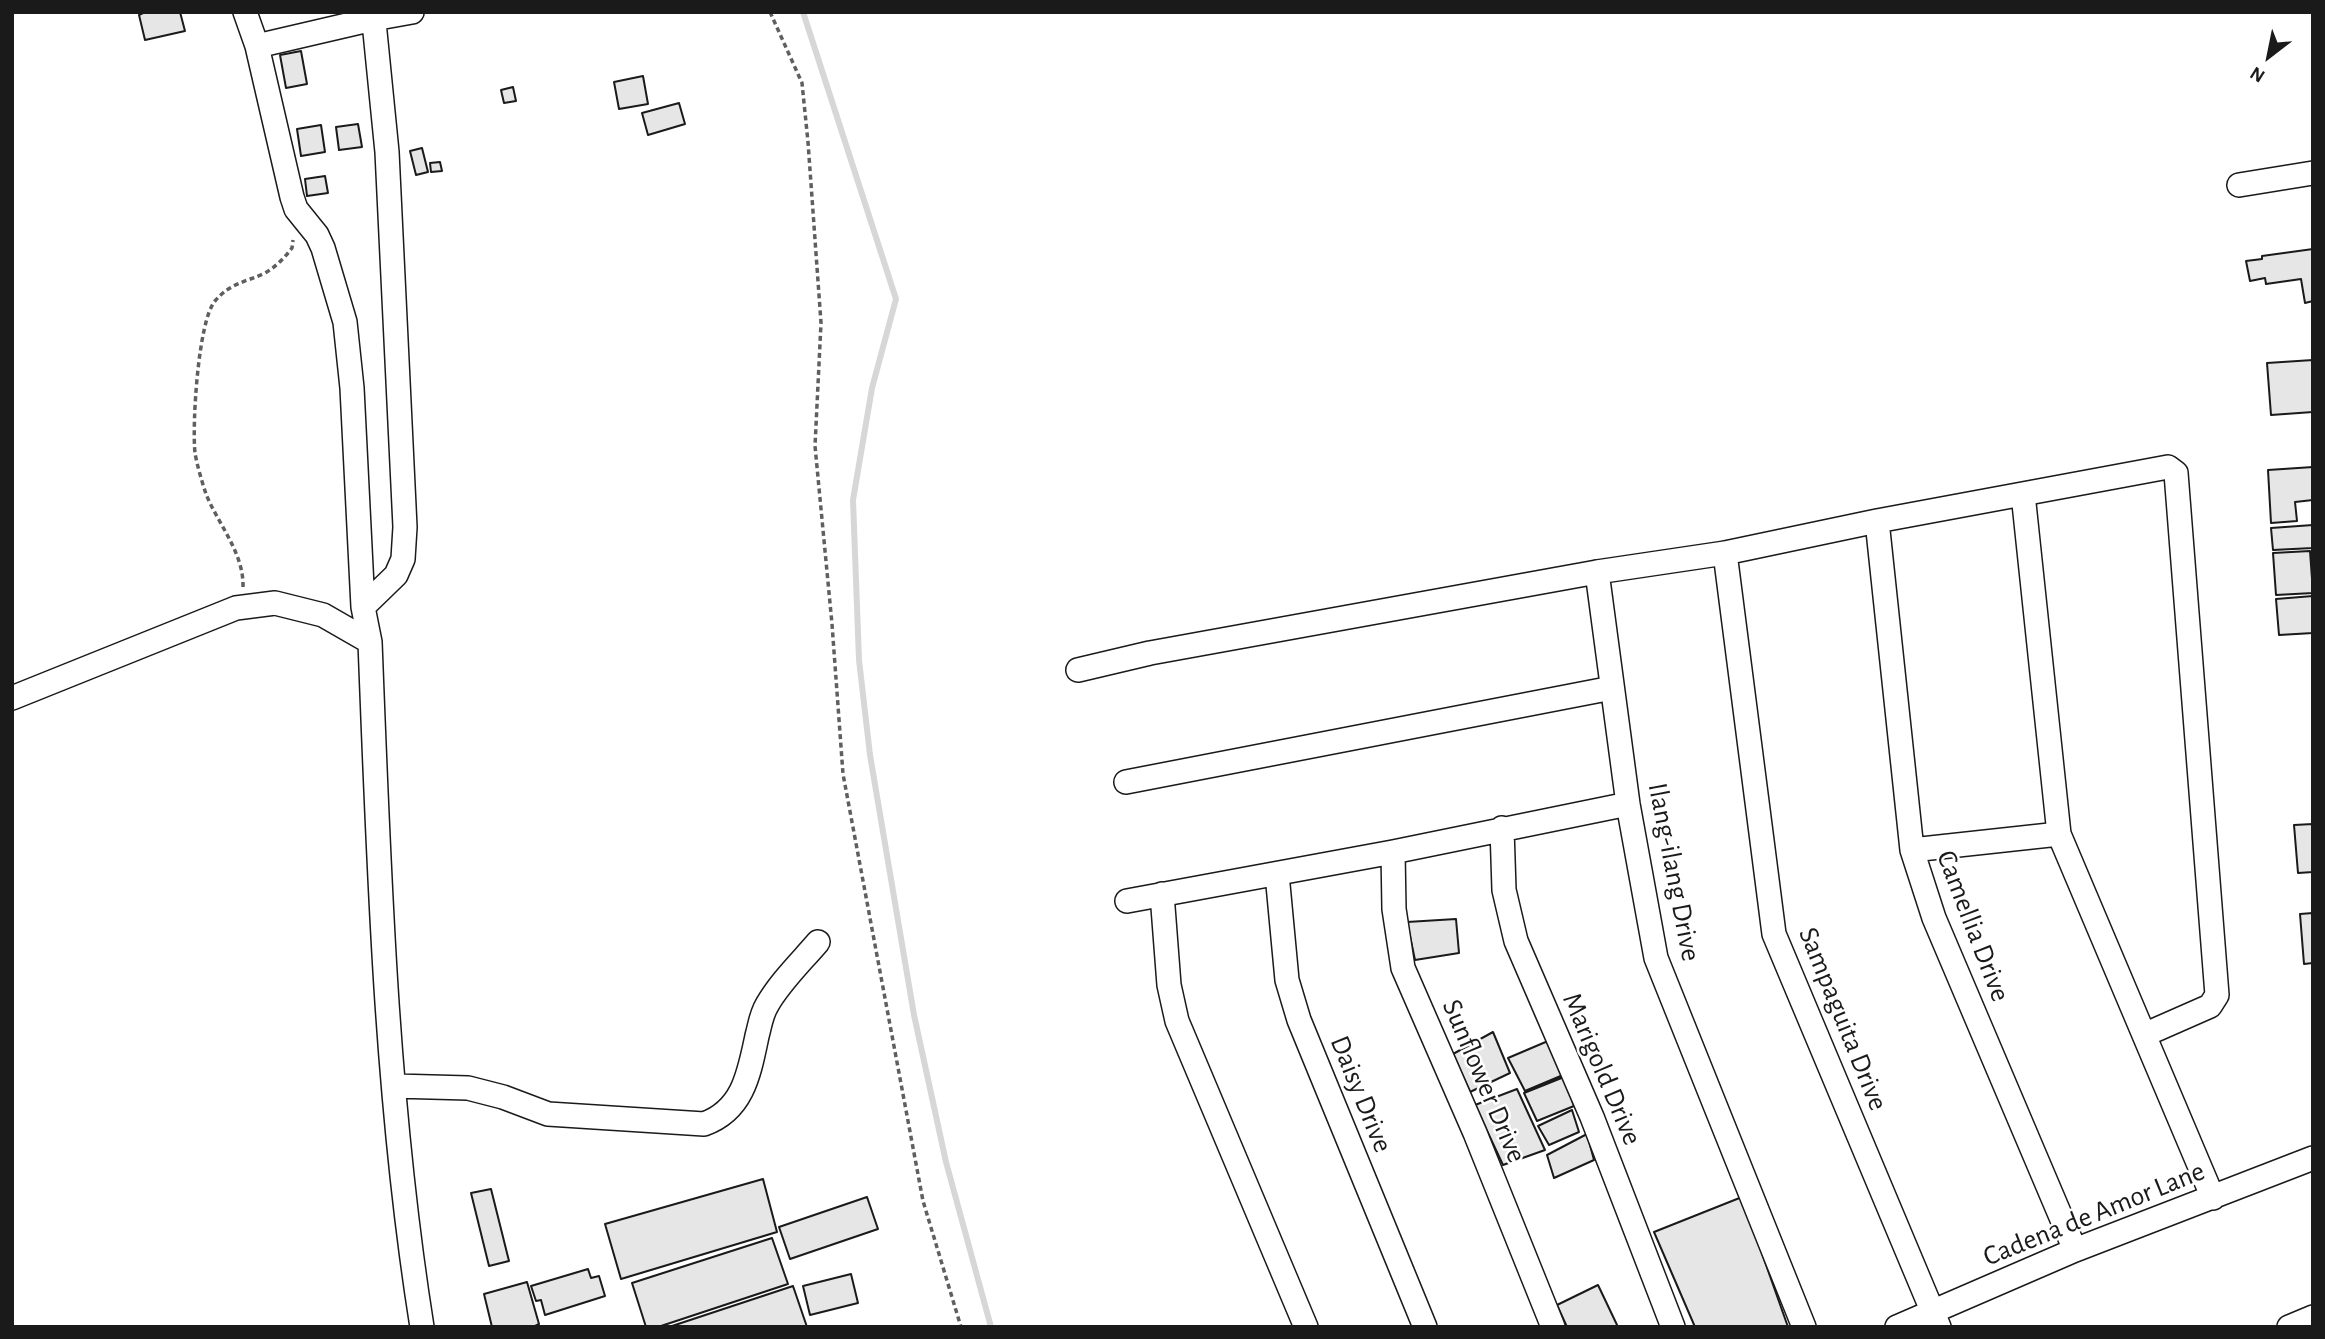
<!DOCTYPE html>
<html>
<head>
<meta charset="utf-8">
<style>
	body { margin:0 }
	#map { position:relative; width:2325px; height:1339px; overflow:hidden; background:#fff; font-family:"Alegreya Sans",sans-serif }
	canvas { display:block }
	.frame { position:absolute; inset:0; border:14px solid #1a1a1a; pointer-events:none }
	.north { position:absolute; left:2234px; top:21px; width:70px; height:70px; -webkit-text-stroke:5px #fff; paint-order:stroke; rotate:212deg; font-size:19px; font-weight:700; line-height:28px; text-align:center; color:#1a1a1a }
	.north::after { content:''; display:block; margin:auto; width:24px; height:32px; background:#1a1a1a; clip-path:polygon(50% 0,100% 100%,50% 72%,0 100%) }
</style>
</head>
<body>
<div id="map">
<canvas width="2325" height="1339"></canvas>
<div class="frame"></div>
<div class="north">N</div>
</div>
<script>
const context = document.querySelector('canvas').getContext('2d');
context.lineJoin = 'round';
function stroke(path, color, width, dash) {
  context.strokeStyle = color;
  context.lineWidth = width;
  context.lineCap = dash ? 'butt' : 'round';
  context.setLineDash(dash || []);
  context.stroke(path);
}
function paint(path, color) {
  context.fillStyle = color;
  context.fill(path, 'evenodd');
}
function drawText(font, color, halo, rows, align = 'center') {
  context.font = font + ' "Alegreya Sans",sans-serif';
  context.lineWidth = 5;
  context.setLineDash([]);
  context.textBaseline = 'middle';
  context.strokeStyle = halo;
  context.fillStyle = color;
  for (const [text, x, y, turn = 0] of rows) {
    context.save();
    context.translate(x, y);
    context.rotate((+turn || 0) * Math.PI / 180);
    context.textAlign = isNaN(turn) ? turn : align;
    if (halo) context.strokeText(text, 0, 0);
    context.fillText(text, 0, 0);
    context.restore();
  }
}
stroke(new Path2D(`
	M803,12l93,287 -24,89 -19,112 6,160 11,95 44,260 32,147 45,165`), '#d7d7d7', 6);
const building = new Path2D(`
	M145,12h35l5,19 -40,9 -6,-25z
	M301,51l6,33 -21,4 -6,-33z
	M643,76l5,28 -29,5 -5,-27z
	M513,87l3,14 -12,2 -3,-13z
	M679,103l6,21 -37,11 -6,-22z
	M358,124l4,23 -23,3 -3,-23z
	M321,125l4,27 -24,4 -4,-27z
	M422,148l6,24 -12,3 -6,-24z
	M440,162l2,9 -11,1 -1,-9z
	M325,176l3,17 -21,3 -2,-17z
	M2313,249v52l-8,2 -4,-24 -35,5 -1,-6 -15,3 -4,-20 16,-2v-3z
	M2313,360v52l-42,3 -4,-52z
	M2313,467v33l-18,2 2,19 -26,2 -3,-53z
	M2313,525v23l-40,2 -2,-22z
	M2310,551l3,42 -37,2 -3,-42z
	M2313,596v37l-34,2 -3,-36z
	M2313,824v48l-15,1 -4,-48z
	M2313,913v50l-9,1 -4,-50z
	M1456,919l3,34 -44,7 -8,-38z
	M1493,1032l17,41 -40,19 -17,-38z
	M1548,1041l15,34 -38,16 -17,-33z
	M1564,1077l10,29 -37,15 -13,-28z
	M1517,1089l28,61 -42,15 -28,-60z
	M1572,1110l7,22 -30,13 -11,-19z
	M1587,1134l7,26 -40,18 -7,-23z
	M763,1179l14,53 -156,47 -16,-55z
	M491,1189l18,72 -20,5 -18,-73z
	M867,1197l11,32 -88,30 -11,-32z
	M1742,1197l46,130h-93l-41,-95z
	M772,1238l16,46 -130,43h-12l-14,-44z
	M588,1269l3,9 8,-2 6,20 -60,19 -4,-15 -5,1 -5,-15z
	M851,1274l7,29 -48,12 -7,-29z
	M527,1282l12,42 -6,3h-41l-8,-33z
	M1598,1285l20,42h-51l-10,-22z
	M793,1286l14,41h-138z`);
paint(building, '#e6e6e6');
stroke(building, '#1a1a1a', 2);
const minor = new Path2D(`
	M245,12l12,34 35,151 4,12 21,26 6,13 22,74 7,66 11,219 7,35c9,229 16,459 52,685
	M257,46l116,-27 39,-7
	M2239,185l74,-12
	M2023,494l36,340 154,364
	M1877,521l35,329 22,68 141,332
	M1725,553l49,381 165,393
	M1597,572l31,232 28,154 148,369
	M363,607l33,-32 7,-16 2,-32 -18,-375 -14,-140
	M1078,670l72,-17 447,-81 128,-19 152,-32 291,-54 8,6 41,522 -7,11 -66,29
	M12,698l224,-90 39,-5 48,12 47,27
	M1126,782l486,-94
	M1502,828l2,62 12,51 76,176 81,210
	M1912,850l147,-16
	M1393,852l1,57 9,59 72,165 78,194
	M1277,874l10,106 12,40 126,307
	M1162,894l7,91 8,36 129,306
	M1127,901l266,-49 235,-48
	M395,1086l73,2 35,9 45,17 156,10c39,-14 45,-50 53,-88 3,-11 4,-21 10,-31 13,-23 34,-43 51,-63
	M1897,1327l178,-77 238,-92
	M2289,1327l24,-10`);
stroke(minor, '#1a1a1a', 26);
stroke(new Path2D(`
	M770,12l32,71 6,59 13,181 -6,123 17,178 11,150 80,427 38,126
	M243,587c1,-34 -25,-63 -37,-93 -4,-12 -9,-29 -11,-41 -3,-28 3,-132 20,-152 15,-18 31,-19 50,-28 11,-6 20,-16 27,-25l1,-8`), '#5f5f5f', 3.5, [5, 3.5]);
stroke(minor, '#fff', 23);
drawText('28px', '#1a1a1a', '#fff', [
	["Ilang-ilang Drive",1674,872,79],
	["Camellia Drive",1973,926,69],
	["Sampaguita Drive",1843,1019,68],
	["Marigold Drive",1602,1069,67],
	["Sunflower Drive",1484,1081,67],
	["Daisy Drive",1361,1094,68],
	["Cadena de Amor Lane",2094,1214,-22]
]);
</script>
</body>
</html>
